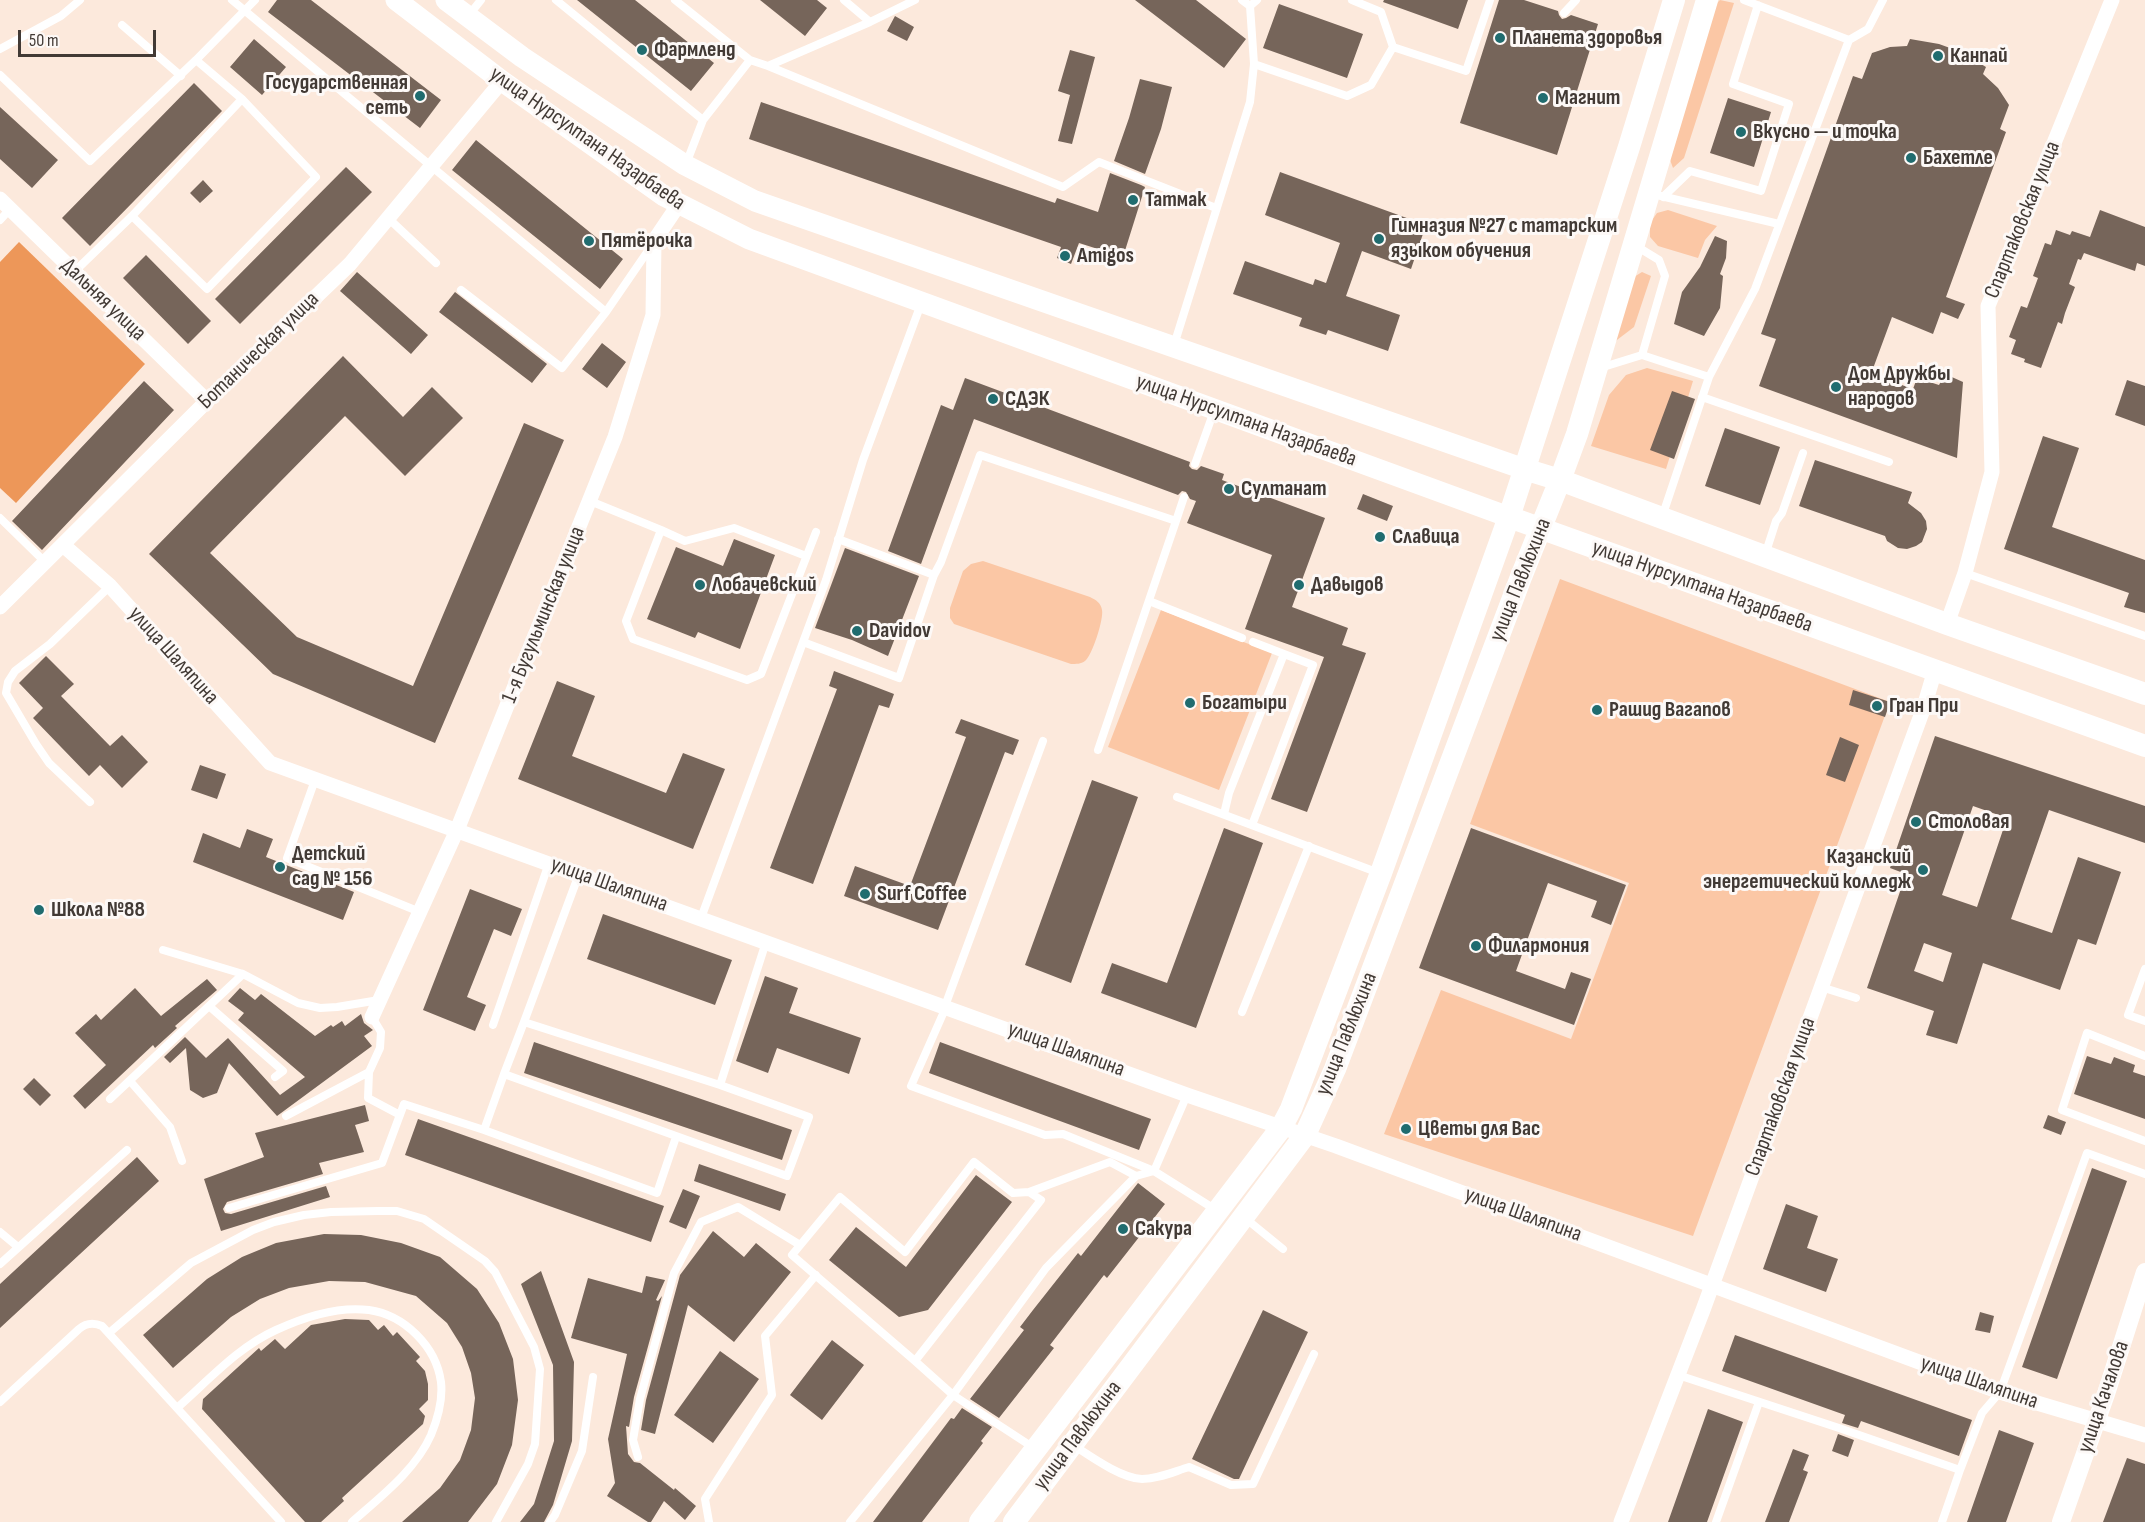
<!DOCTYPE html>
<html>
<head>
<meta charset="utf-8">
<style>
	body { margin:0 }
	#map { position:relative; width:2145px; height:1522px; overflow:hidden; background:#fce9dc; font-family:"Sofia Sans Condensed",sans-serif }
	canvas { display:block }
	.scale { position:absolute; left:18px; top:30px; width:138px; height:27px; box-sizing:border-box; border:3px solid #423a35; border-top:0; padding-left:8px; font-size:18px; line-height:21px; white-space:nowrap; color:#423a35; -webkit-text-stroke:4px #fdf9f7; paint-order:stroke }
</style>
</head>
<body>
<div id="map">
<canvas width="2145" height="1522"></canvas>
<div class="scale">50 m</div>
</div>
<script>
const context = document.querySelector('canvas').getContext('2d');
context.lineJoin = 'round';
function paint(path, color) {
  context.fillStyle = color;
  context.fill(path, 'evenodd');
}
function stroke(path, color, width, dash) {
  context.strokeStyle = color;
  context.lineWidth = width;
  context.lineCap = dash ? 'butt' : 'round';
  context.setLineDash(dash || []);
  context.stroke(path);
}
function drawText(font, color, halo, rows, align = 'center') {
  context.font = font + ' "Sofia Sans Condensed",sans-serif';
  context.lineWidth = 6;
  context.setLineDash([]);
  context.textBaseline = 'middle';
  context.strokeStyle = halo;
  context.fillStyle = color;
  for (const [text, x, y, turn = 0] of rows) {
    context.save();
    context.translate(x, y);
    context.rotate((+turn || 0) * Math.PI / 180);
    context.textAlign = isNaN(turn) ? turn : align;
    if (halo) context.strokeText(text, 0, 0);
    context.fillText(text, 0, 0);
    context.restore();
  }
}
paint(new Path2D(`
	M1720,0l14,3 -50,155 -11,10 -4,-11 48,-154z
	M1668,210l49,16 -12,14 -7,18 -40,-12 -8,-9v-14l7,-10z
	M1642,272l9,4 -17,51 -21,16 21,-66z
	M1647,368l46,13 -27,88 -75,-23 18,-51 17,-20z
	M983,561l107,36c6,3 11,6 12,13 2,9 -10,46 -17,51 -4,3 -9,3 -14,3l-117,-40 -4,-6v-10l13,-37 8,-7z
	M1560,579l330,123 -197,534 -309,-102 57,-144 130,49 58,-156 -159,-59z
	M1161,610l111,43 -53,137 -111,-43z`), '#fbc7a5');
paint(new Path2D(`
	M19,242l126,122 -129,139 -16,-15v-226z`), '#ed9759');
paint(new Path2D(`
	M277,0h34l130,100 -21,28 -152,-116z
	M577,0h58l79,63 -23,28z
	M760,0h57l10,8 -22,28z
	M1135,0h61l50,39 -22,29z
	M1384,0h84l-10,29 -75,-27z
	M1499,0h25l34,11 1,4 3,4 4,-1 5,-3 27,9 -41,131 -97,-32z
	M1279,4l84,30 -16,44 -84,-30z
	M895,16l19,11 -7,14 -20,-10z
	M254,39l32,28 -24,28 -32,-28z
	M1910,39l29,5 22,8 25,15 -3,7 15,14 11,17 -9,24 6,3 -60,165 19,7 -7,15 -17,-7 -8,22 -41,-17 -21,57 42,15 4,-11 22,7 6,-11 18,8 -6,76 -198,-72 17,-47 -15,-5 92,-258 9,3 10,-26 18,-6 17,-1z
	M1070,50l25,7 -23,87 -14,-3 12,-46 -12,-4z
	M1140,79l32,8 -11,42 -16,45 -31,-13 15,-43z
	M194,83l28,28 -132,135 -28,-28z
	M1728,98l43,14 -17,55 -44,-14z
	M761,102l294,101 2,-5 41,14 12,-39 31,12 4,2 -22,70 -44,-14 -8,21 -14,-6 4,-11 -312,-108z
	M0,107l58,53 -26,28 -32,-29z
	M476,140l147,119 -23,30 -148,-119z
	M346,167l26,25 -132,132 -25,-25z
	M1280,172l146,53 -15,44 -49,-18 -16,45 54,19 -12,36 -60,-21 -2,5 -27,-9 3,-8 -69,-24 12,-33 68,24 2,-6 11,4 14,-40 -75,-28z
	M203,180l10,11 -13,12 -10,-10z
	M2100,210l45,17v39l-8,-3 -2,8 -51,-18 -3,7 -3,-1 -9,25 6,3 -10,26 -3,11 -4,-2 -17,46 -17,-6 1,-3 -14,-5 5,-14 -7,-3 12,-31 6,2 11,-30 -5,-2 12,-33 6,2 5,-15 14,5 2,-4 18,6z
	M1715,236l12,5 -1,17 -6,16 3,2 -3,32 -16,28 -30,-12 8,-32 18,-25z
	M146,255l65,66 -23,23 -65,-66z
	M357,272l71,63 -17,19 -71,-63z
	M455,292l92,72 -15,19 -93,-71z
	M602,343l24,19 -19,26 -25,-19z
	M343,356l60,61 29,-30 31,31 -58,58 -60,-60 -135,137 87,84 116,49 111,-263 40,17 -129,303 -162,-69 -124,-120z
	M965,378l225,84 -1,4 3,3 5,1 4,-4 23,8 -2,6 103,38 -33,89 56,21 -6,17 24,8 -59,159 -36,-13 53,-142 -79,-28 27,-74 -85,-32 9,-22 -6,-2 -4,-7 -4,-1 -4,4 -204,-76 -53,145 -33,-13 53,-146 12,5z
	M2127,380l18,6v40l-30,-11z
	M144,381l30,29 -132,140 -30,-29z
	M1672,391l23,8 -21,60 -24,-9z
	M1725,428l55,19 -20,58 -55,-19z
	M2043,436l36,12 -27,79 93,33v53l-21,-6 5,-14 -125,-44z
	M1815,460l97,32 -4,11 13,10 5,8 1,8 -5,13 -6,4 -9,3 -9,-1 -11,-7 -2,-5 -86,-30z
	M1363,494l30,12 -6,15 -30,-12z
	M734,539l41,16 -35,94 -42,-17 -3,6 -48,-19 29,-72 47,19z
	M845,548l74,28 -31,80 -36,-16 -37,-12z
	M46,656l28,28 -13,12 49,50 12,-11 26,27 -26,26 -22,-23 -11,11 -56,-58 10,-10 -24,-25z
	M834,671l60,23 -5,14 -10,-3 -66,179 -43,-16 67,-179 -8,-3z
	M557,681l38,15 -23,60 94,37 17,-40 42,16 -32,80 -175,-70z
	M1853,690l37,12 -5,15 -36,-12z
	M961,719l58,21 -6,15 -8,-3 -67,178 -94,-34 11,-30 55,20 56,-149 -11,-4z
	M1935,736l210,70v37l-96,-33 -38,109 41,14 26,-76 43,15 -25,73 -18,-6 -18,51 -77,-27 -26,81 -31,-9 8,-24 -67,-23 39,-114 -16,-6zM1973,806l34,12 -30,89 -35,-12zM1924,943l28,10 -9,29 -29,-11z
	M1840,737l19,8 -14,37 -19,-7z
	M200,765l26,9 -9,25 -26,-9z
	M1092,780l46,17 -67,186 -46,-18z
	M1224,828l39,15 -67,185 -95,-35 11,-30 55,20z
	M1471,828l155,57 -15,40 -20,-8 6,-16 -49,-18 -32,88 49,18 6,-17 20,7 -17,46 -155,-57z
	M247,829l26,10 -7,18 88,35 -11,28 -150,-58 10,-29 37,15z
	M470,889l52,20 -11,27 -17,-7 -27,68 19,8 -11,26 -52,-21z
	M603,914l129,46 -17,45 -128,-46z
	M765,976l33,12 -9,25 72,25 -12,36 -72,-26 -9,25 -32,-12z
	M207,979l10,11 -42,36 2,2 -22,20 -2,-3 -68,64 -12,-13 33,-31 -31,-32 21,-19 5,6 34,-32 26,28z
	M240,988l15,12 6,-6 54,42 16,-11 2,2 9,-6 3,5 16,-12 3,9 9,7 -9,6 8,10 -95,70 -48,-53 -12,30 -14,5 -13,-8 -4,-42 -16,15 -6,-6 21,-20 21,21 22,-20 52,57 25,-18 -67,-57 6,-7 -16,-12z
	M534,1042l258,88 -10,30 -258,-87z
	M940,1042l211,77 -12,31 -210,-77z
	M2087,1056l24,8 3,-7 21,8 -2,7 12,4v43l-71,-25z
	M34,1078l17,17 -11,11 -17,-17z
	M365,1105l4,16 -14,4 9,27 -45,11 4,11 -96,28 -4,7 2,4 6,1 95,-28 4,11 -109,34 -17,-52 60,-22 -9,-24z
	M2048,1115l18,7 -5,13 -18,-7z
	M418,1119l246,87 -13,36 -246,-87z
	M137,1157l22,24 -159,147v-44z
	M699,1164l87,30 -6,17 -86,-30z
	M2092,1168l35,13 -70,198 -35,-12z
	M976,1175l36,27 -84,108 -29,7 -70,-57 27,-33 50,40z
	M1138,1183l27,21 -58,74 -3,-3 -54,70 4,3 -55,70 -29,-19 54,-69 -4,-3 13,-17 45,-57 3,3z
	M683,1189l17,7 -14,33 -17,-7z
	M1786,1204l32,12 -11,32 31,11 -12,33 -63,-23z
	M713,1231l31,26 12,-14 35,29 -57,70 -46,-37 -33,129 -14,-4 5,-30 34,-125z
	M324,1234l37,1 40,8 39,14 37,32 22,34 14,36 5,41 -6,45 -15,39 -29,38h-66l38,-34 20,-28 11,-30 4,-32 -4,-25 -9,-26 -15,-24 -31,-27 -51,-14 -36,-1 -40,7 -29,11 -29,18 -58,51 -30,-33 64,-56 35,-22 34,-14z
	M541,1271l33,91 -2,79 -19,64 -9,17h-24l14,-18 20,-63 -1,-76 -32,-81z
	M646,1276l19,4 -9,20 2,1 4,-5 -28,101 -5,30 -3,-1 2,28 6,8 6,1 34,27 1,-2 21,18 -11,14 -21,-19 -13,21h-3l-41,-26 8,-13 -7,-44 19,-85 -56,-16 17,-60 54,15z
	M1263,1310l45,22 -69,147h-5l-42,-20z
	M1980,1312l14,4 -4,17 -15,-3z
	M345,1319l24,1 9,10 6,-5 9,11 4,-4 23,25 -4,4 9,10 3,13v16l-9,9 6,7 -2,8 -81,74 2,3 -23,21h-16l-103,-113 1,-10 56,-51 2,3 14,-12 10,10 26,-24z
	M1735,1335l237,85 -13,36 -98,-35 -3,7 -16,-5 3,-8 -123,-44z
	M832,1340l32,25 -42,55 -32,-25z
	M720,1351l39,28 -46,64 -39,-28z
	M962,1408l30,19 -11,14 2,2 -61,79h-49l78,-104 3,1z
	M1708,1409l35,13 -36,100h-39z
	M1999,1430l35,13 -28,79h-39z
	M1838,1434l16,6 -6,17 -16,-6z
	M1793,1449l16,6 -6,15 5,2 -19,50h-24z
	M2127,1458l18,6v58h-42z`), '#76655a');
stroke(new Path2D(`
	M232,0l374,312 46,-67
	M556,0l147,120
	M675,0l75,60 18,6 102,-44 45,-22
	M844,0l26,22
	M1352,0l29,12 12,35
	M1744,0l105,40
	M1250,6l7,-6
	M1564,13l12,-13
	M469,15l12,-15
	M122,25l59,51
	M0,49l61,-33 19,-16
	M1254,64l93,32 24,-11 22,-38 73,24 24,-71
	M768,66l295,121 36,-25 117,46
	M0,75l90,86 106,-101
	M686,164l17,-44 47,-60
	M1661,196l118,28
	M1663,197l27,-26 71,20 28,-87 -56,-20 25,-79
	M132,216l75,73 109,-112 -74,-78
	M388,218l48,45
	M0,220l10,-11
	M1636,246l23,14 6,16 -23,79 67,22
	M74,272l58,-56 110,-117 -46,-39 59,-60
	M461,290l101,78 44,-56
	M1174,345l76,-243 4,-38 -4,-58 -8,-6
	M1600,368l42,-13
	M1702,397l187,65
	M1195,464l19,-53
	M590,501l71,29 -35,91 7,18 114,41 14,-6 55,-142
	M1662,517l47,-140 46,-88 94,-249 19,-11 15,-29
	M0,518l45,44
	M1176,521l8,-24
	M661,530l24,11 49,-13 72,28
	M838,539l96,36
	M1765,555l11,-34 6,-8 21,-60
	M1965,573l180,63
	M1149,601l93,37
	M803,642l96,36 35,-103 7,-13 39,-107 196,66 -78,229
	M315,780l-28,78 133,54
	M1177,797l202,76
	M90,802l-41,-39 -13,-19 -30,-51 2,-11 7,-11 35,-27 60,-58
	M1224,814l5,-21 55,-139 -31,-12
	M1252,825l61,-160 -29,-11
	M579,874l-55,148 196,63 46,-143
	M701,918l125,-338 37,-120 58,-156
	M163,950l80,24 55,29 22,5 17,-1 42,-7
	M2145,969l-17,46 17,6
	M1821,987l35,11
	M209,1006l74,65 -8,6
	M945,1006l98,-265
	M946,1007l-35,79 134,49 18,-1 91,37 62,39
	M1242,1012l67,-166
	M524,1022l-20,52 283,102 22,-59 -89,-32
	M493,1025l56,-162
	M2145,1056l-58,-23 -25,77 83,31
	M369,1072l-1,26 32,17
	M504,1074l-20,56 173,63 19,-56
	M130,1081l40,46 12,34
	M110,1099l133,-125
	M286,1116l83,-44 11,-24 1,-16 -9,-15
	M1029,1192l-16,1 -39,-31 -69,90 -65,-55 -48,58 123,106 126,-161 -12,-8 81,-30 26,14 18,-5 33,-76
	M229,1208l153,-45 22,-59 80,26
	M1245,1218l38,31
	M0,1232l18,15
	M0,1264l127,-114
	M109,1333l82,-70 62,-33 21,-8 30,-7 27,-3 47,-1h19l27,8 61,42 10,11 39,75 6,22 -5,75 -7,20 -32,58
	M915,1361l38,34 81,53
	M1678,1375l161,53 121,42 22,-57 18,-21 87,-239 58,21
	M0,1402l79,-73c7,-6 14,-7 23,-3l179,196
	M177,1408c31,-27 61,-61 99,-78 28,-13 62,-24 93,-20 35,5 67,36 72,72 2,18 -3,36 -10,53 -16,36 -51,62 -79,87
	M1073,1445c17,11 49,34 69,34 16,0 31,-7 47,-12l42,18 22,-1 61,-130
	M638,1457l-5,-17 7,-41 34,-126 27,-51 37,-15 62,38
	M550,1522l5,-7 27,-64 11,-74
	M709,1522l-4,-23 67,-104 -7,-59 51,-61
	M850,1522l103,-127 93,-127 90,-92
	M1716,1522l43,-120
	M1942,1522l18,-52`), '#fff', 8);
stroke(new Path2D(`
	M0,199l207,202
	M63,545l47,41 160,177 917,332 149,51 664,246 145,43
	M0,607l207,-206 143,-137 152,-183
	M1947,624l18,-51 27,-101 -4,-166 124,-306
	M372,1017l85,-187 158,-393 38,-122 1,-74 25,-37
	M1621,1522l82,-212 221,-603 11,-37`), '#fff', 15);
stroke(new Path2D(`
	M2061,1522l45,-128 39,-122`), '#fff', 18);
stroke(new Path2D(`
	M396,0l106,81 162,115 85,43 760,278
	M446,0l76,57 163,108 70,36 769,268`), '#fff', 21);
stroke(new Path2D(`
	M1524,469l36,11 387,144 198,70
	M1509,517l636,229
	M980,1522l301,-394 10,-19 90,-236 128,-356 120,-370 45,-147
	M1014,1522l291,-387 30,-66 186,-492 39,-97 17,-46 130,-434`), '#fff', 22);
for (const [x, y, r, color] of [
	[1500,38,6,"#206c6f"],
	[642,50,6,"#206c6f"],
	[1938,56,6,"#206c6f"],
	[420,96,6,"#206c6f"],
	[1543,98,6,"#206c6f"],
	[1741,132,6,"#206c6f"],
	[1911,158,6,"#206c6f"],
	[1133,200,6,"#206c6f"],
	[1379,239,6,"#206c6f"],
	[589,241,6,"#206c6f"],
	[1065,256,6,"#206c6f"],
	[1836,387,6,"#206c6f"],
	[993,399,6,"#206c6f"],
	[1229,489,6,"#206c6f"],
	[1380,537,6,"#206c6f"],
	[700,585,6,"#206c6f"],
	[1299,585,6,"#206c6f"],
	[857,631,6,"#206c6f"],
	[1190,703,6,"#206c6f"],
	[1877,706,6,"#206c6f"],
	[1597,710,6,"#206c6f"],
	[1916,822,6,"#206c6f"],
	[280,867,6,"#206c6f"],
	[1923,870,6,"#206c6f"],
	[865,894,6,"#206c6f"],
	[39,910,6,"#206c6f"],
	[1476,946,6,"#206c6f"],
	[1406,1129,6,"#206c6f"],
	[1123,1229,6,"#206c6f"]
]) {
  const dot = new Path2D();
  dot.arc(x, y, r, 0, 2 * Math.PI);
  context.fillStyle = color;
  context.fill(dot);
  stroke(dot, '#fdf9f7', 2);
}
drawText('bold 22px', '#423a35', '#fdf9f7', [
	["Планета здоровья",1512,38],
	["Фармленд",654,50],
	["Канпай",1950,56],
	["Государственная",408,83,"right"],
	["сеть",408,108,"right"],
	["Магнит",1555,98],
	["Вкусно — и точка",1753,132],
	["Бахетле",1923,158],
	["Татмак",1145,200],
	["Гимназия №27 с татарским",1391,226],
	["языком обучения",1391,251],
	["Пятёрочка",601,241],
	["Amigos",1077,256],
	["Дом Дружбы",1848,374],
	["народов",1848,399],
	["СДЭК",1005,399],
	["Султанат",1241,489],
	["Славица",1392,537],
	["Лобачевский",712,585],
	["Давыдов",1311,585],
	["Davidov",869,631],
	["Богатыри",1202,703],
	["Гран При",1889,706],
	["Рашид Вагапов",1609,710],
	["Столовая",1928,822],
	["Детский",292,854],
	["сад № 156",292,879],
	["Казанский",1911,857,"right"],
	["энергетический колледж",1911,882,"right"],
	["Surf Coffee",877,894],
	["Школа №88",51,910],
	["Филармония",1488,946],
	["Цветы для Вас",1418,1129],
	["Сакура",1135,1229]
], 'left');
drawText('22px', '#423a35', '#fdf9f7', [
	["улица Нурсултана Назарбаева",587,139,35],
	["Спартаковская улица",2023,220,-68],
	["Дальняя улица",103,300,44],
	["Ботаническая улица",259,351,-44],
	["улица Нурсултана Назарбаева",1246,421,20],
	["улица Павлюхина",1521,580,-68],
	["улица Нурсултана Назарбаева",1702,587,20],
	["1-я Бугульминская улица",544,615,-68],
	["улица Шаляпина",173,656,48],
	["улица Шаляпина",609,885,20],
	["улица Павлюхина",1347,1034,-68],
	["улица Шаляпина",1066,1050,20],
	["Спартаковская улица",1781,1097,-70],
	["улица Шаляпина",1523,1215,20],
	["улица Шаляпина",1979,1383,19],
	["улица Качалова",2104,1397,-71],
	["улица Павлюхина",1078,1436,-53]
]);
</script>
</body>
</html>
